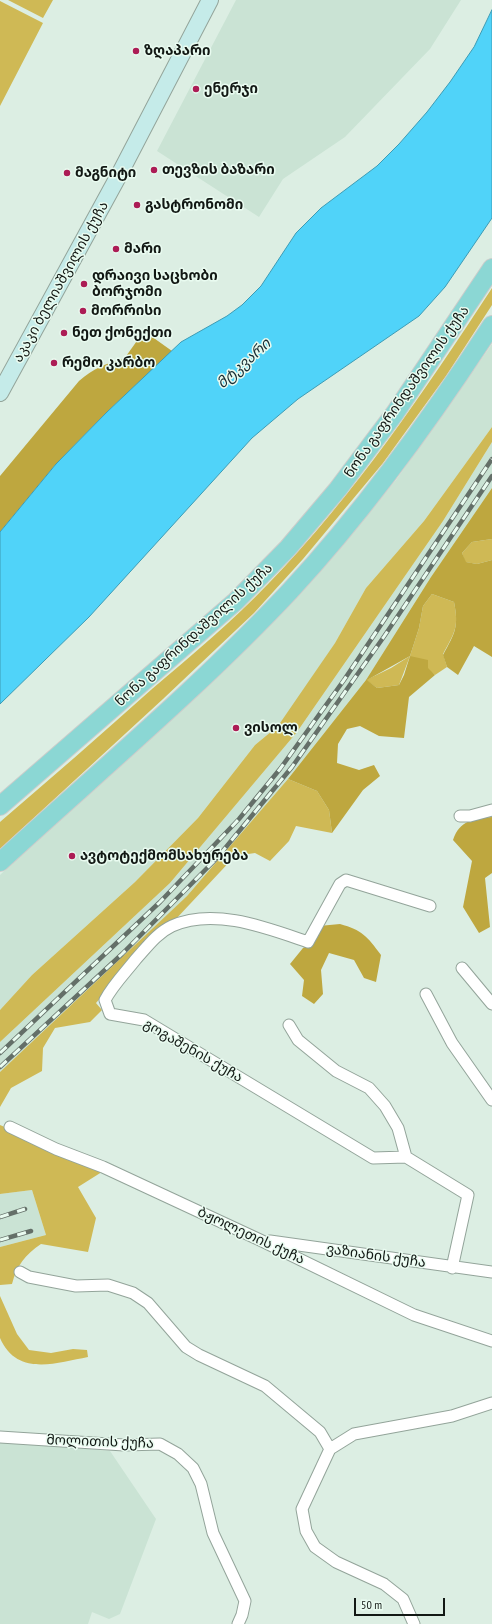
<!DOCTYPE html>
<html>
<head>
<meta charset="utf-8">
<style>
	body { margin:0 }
	#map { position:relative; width:492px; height:1624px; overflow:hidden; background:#dceee3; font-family:"PT Sans Narrow",sans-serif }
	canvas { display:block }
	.scale { position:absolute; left:354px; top:1598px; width:91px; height:18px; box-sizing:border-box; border:2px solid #121814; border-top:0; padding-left:5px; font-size:12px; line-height:14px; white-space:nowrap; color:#121814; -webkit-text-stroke:3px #e9fbf0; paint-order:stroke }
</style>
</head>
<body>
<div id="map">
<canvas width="492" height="1624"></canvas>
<div class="scale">50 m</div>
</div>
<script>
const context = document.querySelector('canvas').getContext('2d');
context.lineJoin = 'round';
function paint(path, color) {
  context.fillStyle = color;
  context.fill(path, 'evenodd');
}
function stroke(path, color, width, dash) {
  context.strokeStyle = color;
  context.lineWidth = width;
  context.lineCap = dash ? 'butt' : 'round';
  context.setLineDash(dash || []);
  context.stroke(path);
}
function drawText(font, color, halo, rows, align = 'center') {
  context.font = font + ' "PT Sans Narrow","Noto Sans Georgian",sans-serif';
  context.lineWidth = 3;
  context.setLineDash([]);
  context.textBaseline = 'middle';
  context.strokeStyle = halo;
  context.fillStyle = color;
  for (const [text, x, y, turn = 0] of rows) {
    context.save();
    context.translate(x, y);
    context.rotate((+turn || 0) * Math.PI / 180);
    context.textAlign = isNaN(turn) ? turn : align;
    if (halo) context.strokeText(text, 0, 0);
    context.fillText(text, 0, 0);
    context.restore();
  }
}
paint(new Path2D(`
	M236,0h225l-31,49 -85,88 -62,42 -24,38 -102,-66z
	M492,344v83l-68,94 -58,67 -31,55 -42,63 -15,20 -23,19 -57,73 -63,64 -103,93 -32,35v-135l321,-307 75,-88z
	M492,442v46l-61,89 -65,103 -78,99 -101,117 -187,176v-30l170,-159 127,-151 146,-211z
	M32,1190l14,45 -46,12v-53z
	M0,1441l110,10 46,68 -36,95 -11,5 -17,-7 -4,12h-88z`), '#cae3d4');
paint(new Path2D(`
	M8,0h45l-10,18z
	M0,1l43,22 -43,83z
	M492,288v17l-46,71 -63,87 -80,96 -49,54 -91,86 -163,150v-27c51,-44 102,-88 152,-133 40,-34 81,-68 117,-106 86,-89 155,-191 223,-295z
	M492,427v15l-49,79 -146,211 -127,151 -170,159v-32l32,-35 103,-93 63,-64 57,-73 23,-19 57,-83 31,-55 58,-67z
	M492,539v21l-15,4 -12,-2 -3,-9 10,-11z
	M432,594l22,8c5,25 1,30 -11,52l4,13 -12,8 -25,-19 -11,29 -22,3 -11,-8 25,-12 19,-12 9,-28 4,-22z
	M288,779l29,12 12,19 3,23 -36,-7 -7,15 -19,20 -15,-8 -20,3 -60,64 -20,15 -59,68 6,7 -12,12 -35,6 -12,20 -1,23 -31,17 -11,19v-35l187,-176z
	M0,1125l105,45 -27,17 18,31 -8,34 -47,-8c-16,11 -24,21 -29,40l-12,1v-38l46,-12 -14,-45 -32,4z
	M0,1296l17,38 12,16 22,3 22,-4 14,1 1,7c-32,6 -71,20 -88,-19z`), '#cfb955');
paint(new Path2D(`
	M144,331l28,20 -65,61 -51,52 -56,68v-56l79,-95c14,-12 27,-18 45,-22z
	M492,488v51l-20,3 -10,11 4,9 11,2 15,-4v97l-18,-11 -16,29 -11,-8 -4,-12c12,-22 16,-28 11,-53l-22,-8 -9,12 -4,22 -9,28 18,4v8l7,7 -26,22 -5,41 -25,-2 -19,-10 -13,3 -9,15 -1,19 22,7 15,-5 6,11 -17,14 -31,43 -3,-23 -12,-19 -29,-12 78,-99 65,-103zM410,656l-6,19 -5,10 -22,3 -10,-8z
	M492,817v56l-7,5 5,49 -11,6 -16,-26 9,-46 -19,-21c7,-20 20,-21 39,-23z
	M340,924c22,6 27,12 41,31l-5,27 -12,-4 -10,-18 -25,-7 -8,17 2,24 -9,10 -12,-8 2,-16 -14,-16 13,-16 8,-4 8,-18z`), '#bea73f');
const water = new Path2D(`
	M492,10v208l-47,69 -26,29 -121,83 -46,39 -163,179 -89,87v-172l56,-68 51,-52 74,-70 46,-26 15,-11 19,-19 35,-53 25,-25 56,-42 22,-22 28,-32 23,-30 24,-35z`);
paint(water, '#50d3f9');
stroke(water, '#3d9bb4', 1);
const minor = new Path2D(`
	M460,816h10l22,-6
	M430,906l-84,-26 -6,4 -32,58c-41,-14 -94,-35 -136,-16 -15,7 -25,21 -36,33 -11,14 -23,26 -31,41l5,14 34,6 229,138 33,-1 62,38 -16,73
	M462,968l30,36
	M426,994l26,49 40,57
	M289,1025l9,15 38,31 33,17 16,18 13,22 8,29
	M10,1127l46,22 47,18 157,73 154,75 78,26
	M270,1241l222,31
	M20,1272l9,5 47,9 32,-1 25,8 15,10 38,44 13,8 66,31 55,46 10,17
	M0,1437l124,8 36,-1 18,10 15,14 8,16 12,49 32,68 -3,14 -4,9
	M330,1449l-28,60 4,22 9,16 21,15 48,22 19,15 11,25
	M330,1449l24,-15 98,-18 40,-13`);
const secondary = new Path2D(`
	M0,393l119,-218 91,-175`);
const primary = new Path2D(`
	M0,806l236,-205 52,-53 50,-59 57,-76 97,-145
	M0,862c97,-89 200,-175 290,-271 76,-82 141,-172 202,-266`);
stroke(minor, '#93a49a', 13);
stroke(secondary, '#93a49a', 18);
stroke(primary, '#cbcccb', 20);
stroke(minor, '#fff', 11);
stroke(secondary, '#c5ebe9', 16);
stroke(primary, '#8bd7d4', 18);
const rail = new Path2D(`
	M0,1053l160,-151 79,-83 41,-50 64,-89 148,-221
	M0,1067l122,-113 95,-96 75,-91 91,-129 109,-162
	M0,1217l25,-8
	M0,1240l31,-9`);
stroke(rail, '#646f68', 4.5);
stroke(rail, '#e9fbf0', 3, [9]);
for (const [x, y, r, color] of [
	[136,51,4,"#ac1c55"],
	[196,89,4,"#ac1c55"],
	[154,170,4,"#ac1c55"],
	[67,173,4,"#ac1c55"],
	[137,205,4,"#ac1c55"],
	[116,249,4,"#ac1c55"],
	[84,284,4,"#ac1c55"],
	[83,311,4,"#ac1c55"],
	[64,333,4,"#ac1c55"],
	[54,363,4,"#ac1c55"],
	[236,728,4,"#ac1c55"],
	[72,856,4,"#ac1c55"]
]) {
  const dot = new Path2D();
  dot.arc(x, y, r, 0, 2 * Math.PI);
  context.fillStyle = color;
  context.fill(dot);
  stroke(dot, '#e9fbf0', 1.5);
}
drawText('bold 14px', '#121814', '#e9fbf0', [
	["ზღაპარი",144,51],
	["ენერჯი",204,89],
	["თევზის ბაზარი",162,170],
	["მაგნიტი",75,173],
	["გასტრონომი",145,205],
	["მარი",124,249],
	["დრაივი საცხობი",92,276],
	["ბორჯომი",92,292],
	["მორრისი",91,311],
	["ნეთ ქონექთი",72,333],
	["რემო კარბო",62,363],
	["ვისოლ",244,728],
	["ავტოტექმომსახურება",80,856]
], 'left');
drawText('14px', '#121814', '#e9fbf0', [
	["აკაკი ბელიაშვილის ქუჩა",61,282,-61],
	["ნონა გაფრინდაშვილის ქუჩა",407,392,-55],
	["ნონა გაფრინდაშვილის ქუჩა",194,635,-42],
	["გოგაშენის ქუჩა",193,1051,30],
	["ბჟოლეთის ქუჩა",251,1236,25],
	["ვაზიანის ქუჩა",376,1256,8],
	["მოლითის ქუჩა",100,1442,2]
]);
drawText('italic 15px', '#172c34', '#e9fbf0', [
	["მტკვარი",244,364,-42]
]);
</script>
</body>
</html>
